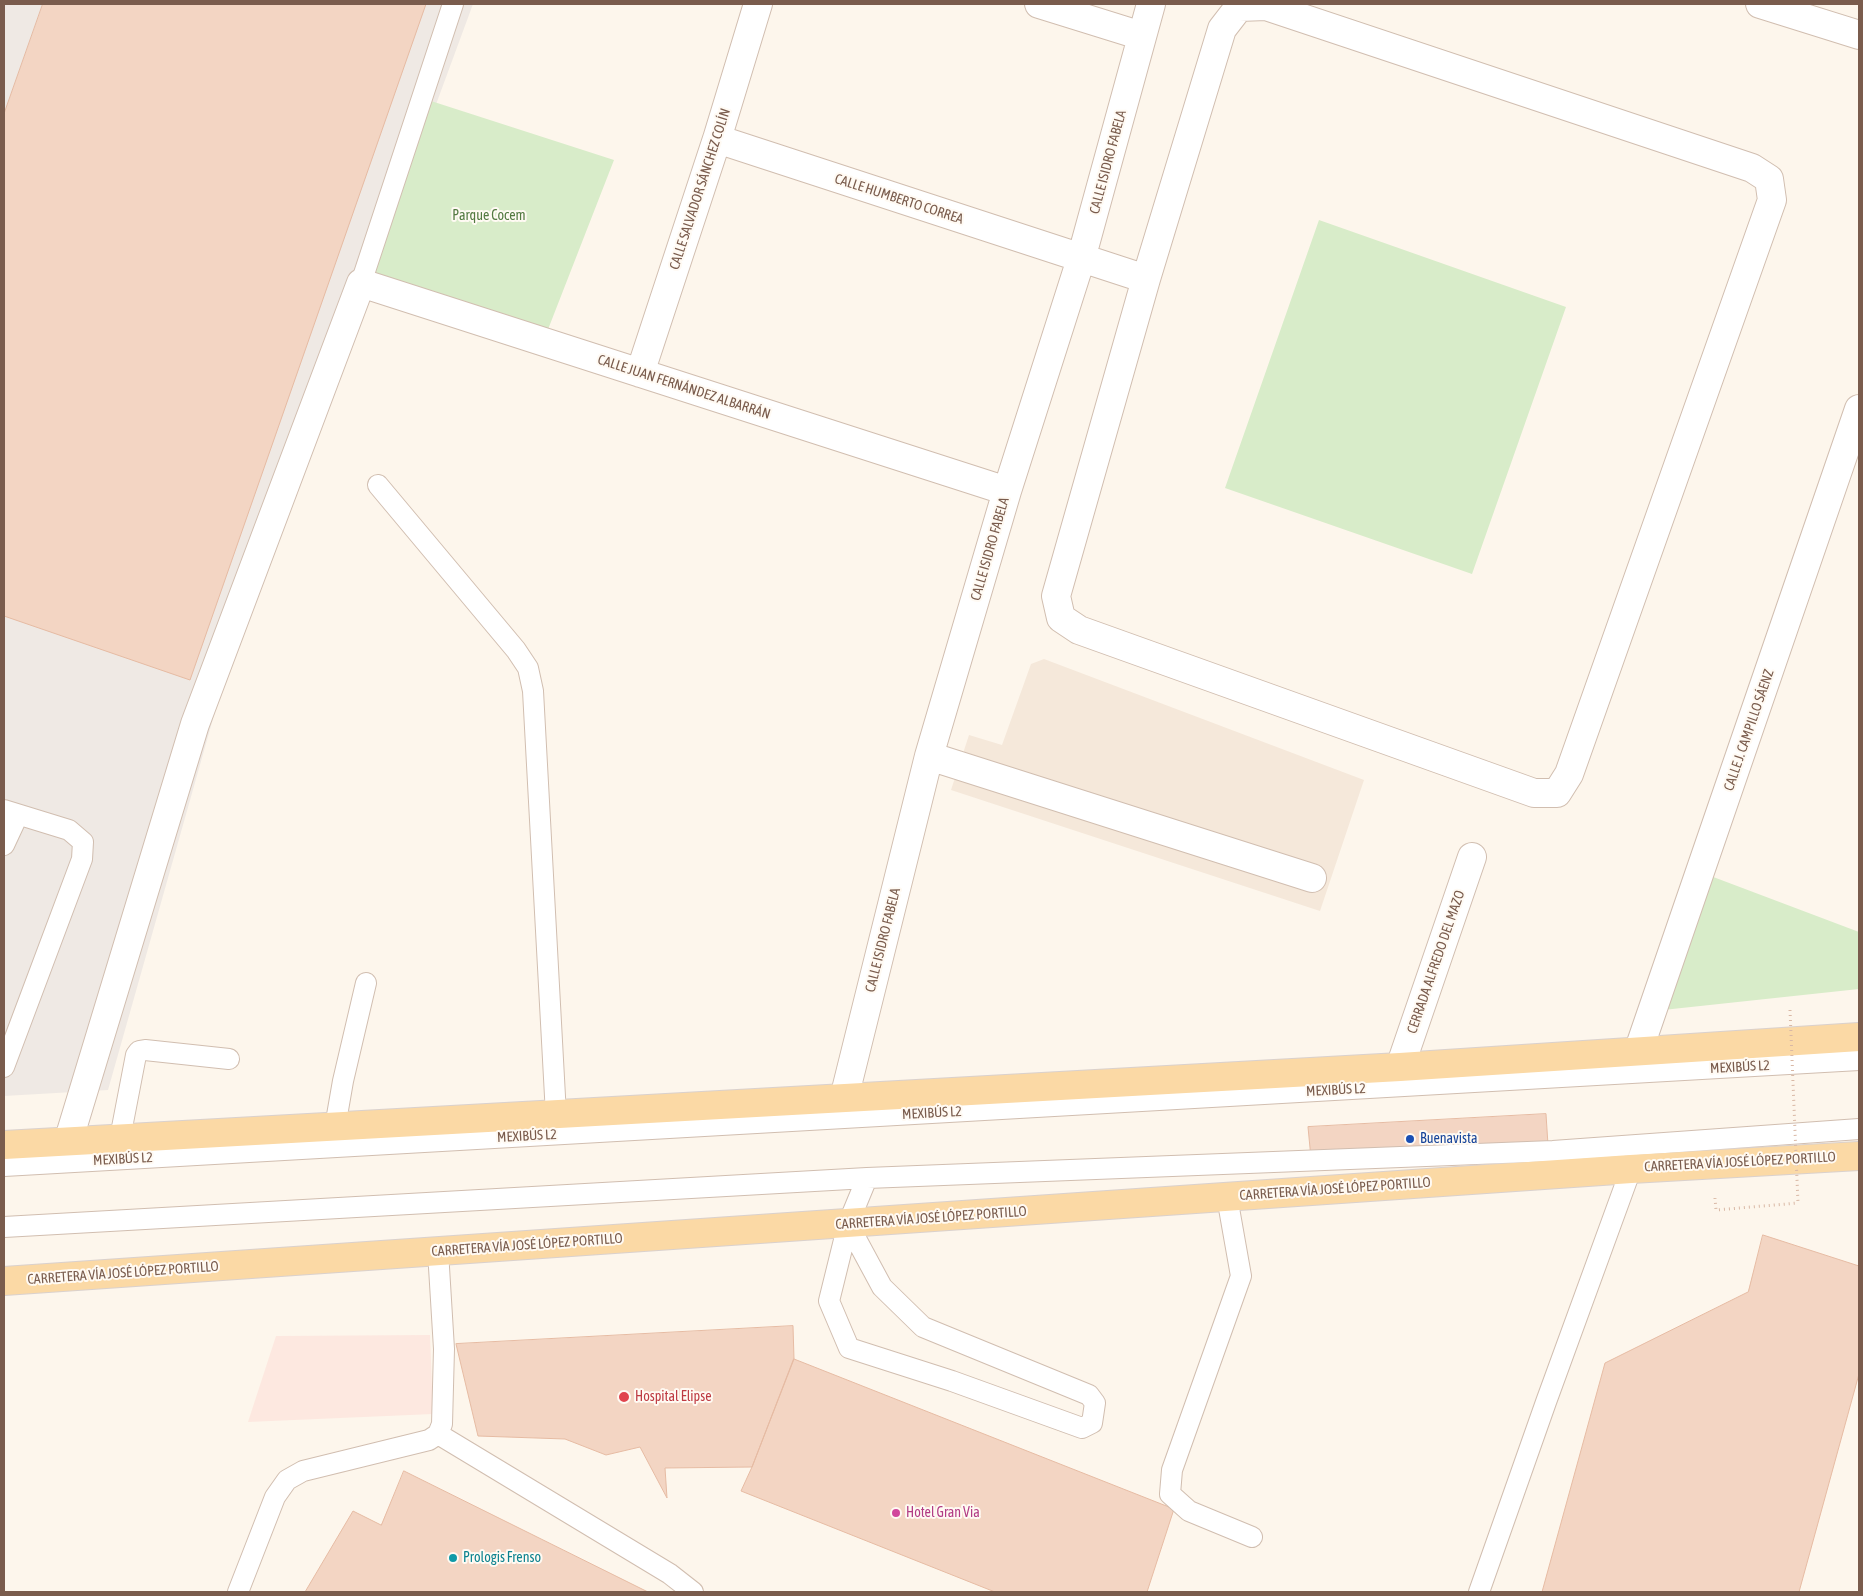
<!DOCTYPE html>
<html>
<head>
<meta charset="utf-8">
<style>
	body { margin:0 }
	#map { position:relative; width:1863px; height:1596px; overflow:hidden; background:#fdf6ec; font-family:"Asap Condensed",sans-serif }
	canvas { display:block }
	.frame { position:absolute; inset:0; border:5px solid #7a5c4d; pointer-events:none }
</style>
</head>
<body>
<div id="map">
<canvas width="1863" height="1596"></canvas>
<div class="frame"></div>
</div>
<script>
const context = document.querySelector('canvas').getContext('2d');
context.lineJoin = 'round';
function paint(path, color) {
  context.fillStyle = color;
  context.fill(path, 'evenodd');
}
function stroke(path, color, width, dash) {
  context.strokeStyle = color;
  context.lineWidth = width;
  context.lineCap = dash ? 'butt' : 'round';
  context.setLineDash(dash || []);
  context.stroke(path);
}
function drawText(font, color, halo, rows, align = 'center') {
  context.font = font + ' "Asap Condensed",sans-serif';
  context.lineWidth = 4;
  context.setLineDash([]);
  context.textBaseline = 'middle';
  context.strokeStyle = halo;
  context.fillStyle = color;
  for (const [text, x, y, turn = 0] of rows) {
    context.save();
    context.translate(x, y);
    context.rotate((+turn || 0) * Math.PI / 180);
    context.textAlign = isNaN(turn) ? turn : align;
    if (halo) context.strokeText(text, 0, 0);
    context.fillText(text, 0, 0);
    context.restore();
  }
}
paint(new Path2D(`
	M1044,659l320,121 -44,131 -369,-121 18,-55 33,10 29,-81z`), '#f5e8da');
paint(new Path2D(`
	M430,1335l3,79 -185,8 28,-86z`), '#fde8e0');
paint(new Path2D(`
	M4,4h469l-249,676 -116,410 -104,6z`), '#efe9e4');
paint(new Path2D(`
	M431,101l183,59 -67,172 -173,-59z
	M1319,220l247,87 -94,267 -247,-86z
	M1708,875l151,57v57l-196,21z`), '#d8ecc9');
const building = new Path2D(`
	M43,4h383l-236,676 -186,-64v-502z
	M1546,1114l2,31 -237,13 -3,-31z
	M1763,1235l96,31v108l-60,218h-257l63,-229 143,-71z
	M793,1326l1,33 -42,108 -87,1 2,30 -27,-51 -34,8 -41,-16 -87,-3 -22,-92z
	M794,1359l380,150 -27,83h-152l-254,-101 11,-24z
	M404,1471l244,121h-343l48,-81 28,14z`);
paint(building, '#f3d5c3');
stroke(building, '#e6bba3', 1);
const service = new Path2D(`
	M361,283l92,-279
	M378,485l138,165 12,18 5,23 23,424
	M4,810l65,20 14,12 -1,17 -78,208
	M4,845l14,-30
	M335,1127l8,-46 23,-98
	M120,1138l16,-83 3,-4 6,-1 84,9
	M4,1166l1855,-106
	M1227,1197l14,79 -69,194 -2,24 19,17 63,26
	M848,1224l34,63 41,40 166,68 6,8 -3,20 -10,5 -130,-47 -103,-33 -20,-47 19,-77 19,-46
	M4,1227l863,-49 686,-27 306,-22
	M438,1434l232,140 23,18
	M238,1592l37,-95 12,-17 16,-9 126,-31 9,-6 4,-10 2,-75 -6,-98
	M1479,1592l67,-190 85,-233`);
const minor = new Path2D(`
	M1039,4l103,32
	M1760,4l99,31
	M1266,6l486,162 17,11 3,21 -203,574 -12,19h-23l-455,-163 -18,-12 -5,-22 90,-317 76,-250 17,-22z
	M717,139l429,140
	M640,373l77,-234 41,-135
	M929,756l383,122
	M1638,1052l221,-643
	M1400,1067l72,-210
	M844,1098l85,-342 78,-265 74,-232 70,-255
	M68,1142l127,-418 166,-441 646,208`);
const primary = new Path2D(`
	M4,1145l1396,-78 459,-30
	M4,1281l1627,-112 228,-13`);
stroke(service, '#d1beb0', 22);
stroke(minor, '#d1beb0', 30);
stroke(primary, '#dad1cd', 30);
stroke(new Path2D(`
	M1715,1198l1,12 82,-7`), '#d9b8a5', 3, [1, 4]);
stroke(service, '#fff', 20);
stroke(minor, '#fff', 28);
stroke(primary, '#fbd9a5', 28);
stroke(new Path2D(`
	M1790,1010l8,193`), '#d9b8a5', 3, [1, 4]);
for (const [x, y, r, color] of [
	[1410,1139,5,"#1a4fb4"],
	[624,1397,6,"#e0444e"],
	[896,1513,5,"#d1479c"],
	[453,1558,5,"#0f9aa8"]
]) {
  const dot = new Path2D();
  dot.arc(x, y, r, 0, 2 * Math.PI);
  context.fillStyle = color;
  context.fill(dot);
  stroke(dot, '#fffaf3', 2);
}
drawText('14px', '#7a5c4d', '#fffaf3', [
	["CALLE ISIDRO FABELA",1108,162,-75],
	["CALLE SALVADOR SÁNCHEZ COLÍN",700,189,-72],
	["CALLE HUMBERTO CORREA",899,199,18],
	["CALLE JUAN FERNÁNDEZ ALBARRÁN",684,387,18],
	["CALLE ISIDRO FABELA",990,549,-74],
	["CALLE J. CAMPILLO SÁENZ",1749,730,-71],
	["CALLE ISIDRO FABELA",883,940,-76],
	["CERRADA ALFREDO DEL MAZO",1436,962,-71],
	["MEXIBÚS L2",1740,1067,-3],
	["MEXIBÚS L2",1336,1090,-3],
	["MEXIBÚS L2",932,1113,-3],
	["MEXIBÚS L2",527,1136,-3],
	["MEXIBÚS L2",123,1159,-3],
	["CARRETERA VÍA JOSÉ LÓPEZ PORTILLO",1740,1162,-3],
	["CARRETERA VÍA JOSÉ LÓPEZ PORTILLO",1335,1189,-4],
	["CARRETERA VÍA JOSÉ LÓPEZ PORTILLO",931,1218,-4],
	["CARRETERA VÍA JOSÉ LÓPEZ PORTILLO",527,1245,-4],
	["CARRETERA VÍA JOSÉ LÓPEZ PORTILLO",123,1273,-4]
]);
drawText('14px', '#537a41', '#fffaf3', [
	["Parque Cocem",489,216]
]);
drawText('14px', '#164399', '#fffaf3', [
	["Buenavista",1420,1139]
], 'left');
drawText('14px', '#be3a42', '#fffaf3', [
	["Hospital Elipse",635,1397]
], 'left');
drawText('14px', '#b23c85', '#fffaf3', [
	["Hotel Gran Via",906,1513]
], 'left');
drawText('14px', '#0d838f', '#fffaf3', [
	["Prologis Frenso",463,1558]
], 'left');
</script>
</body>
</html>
